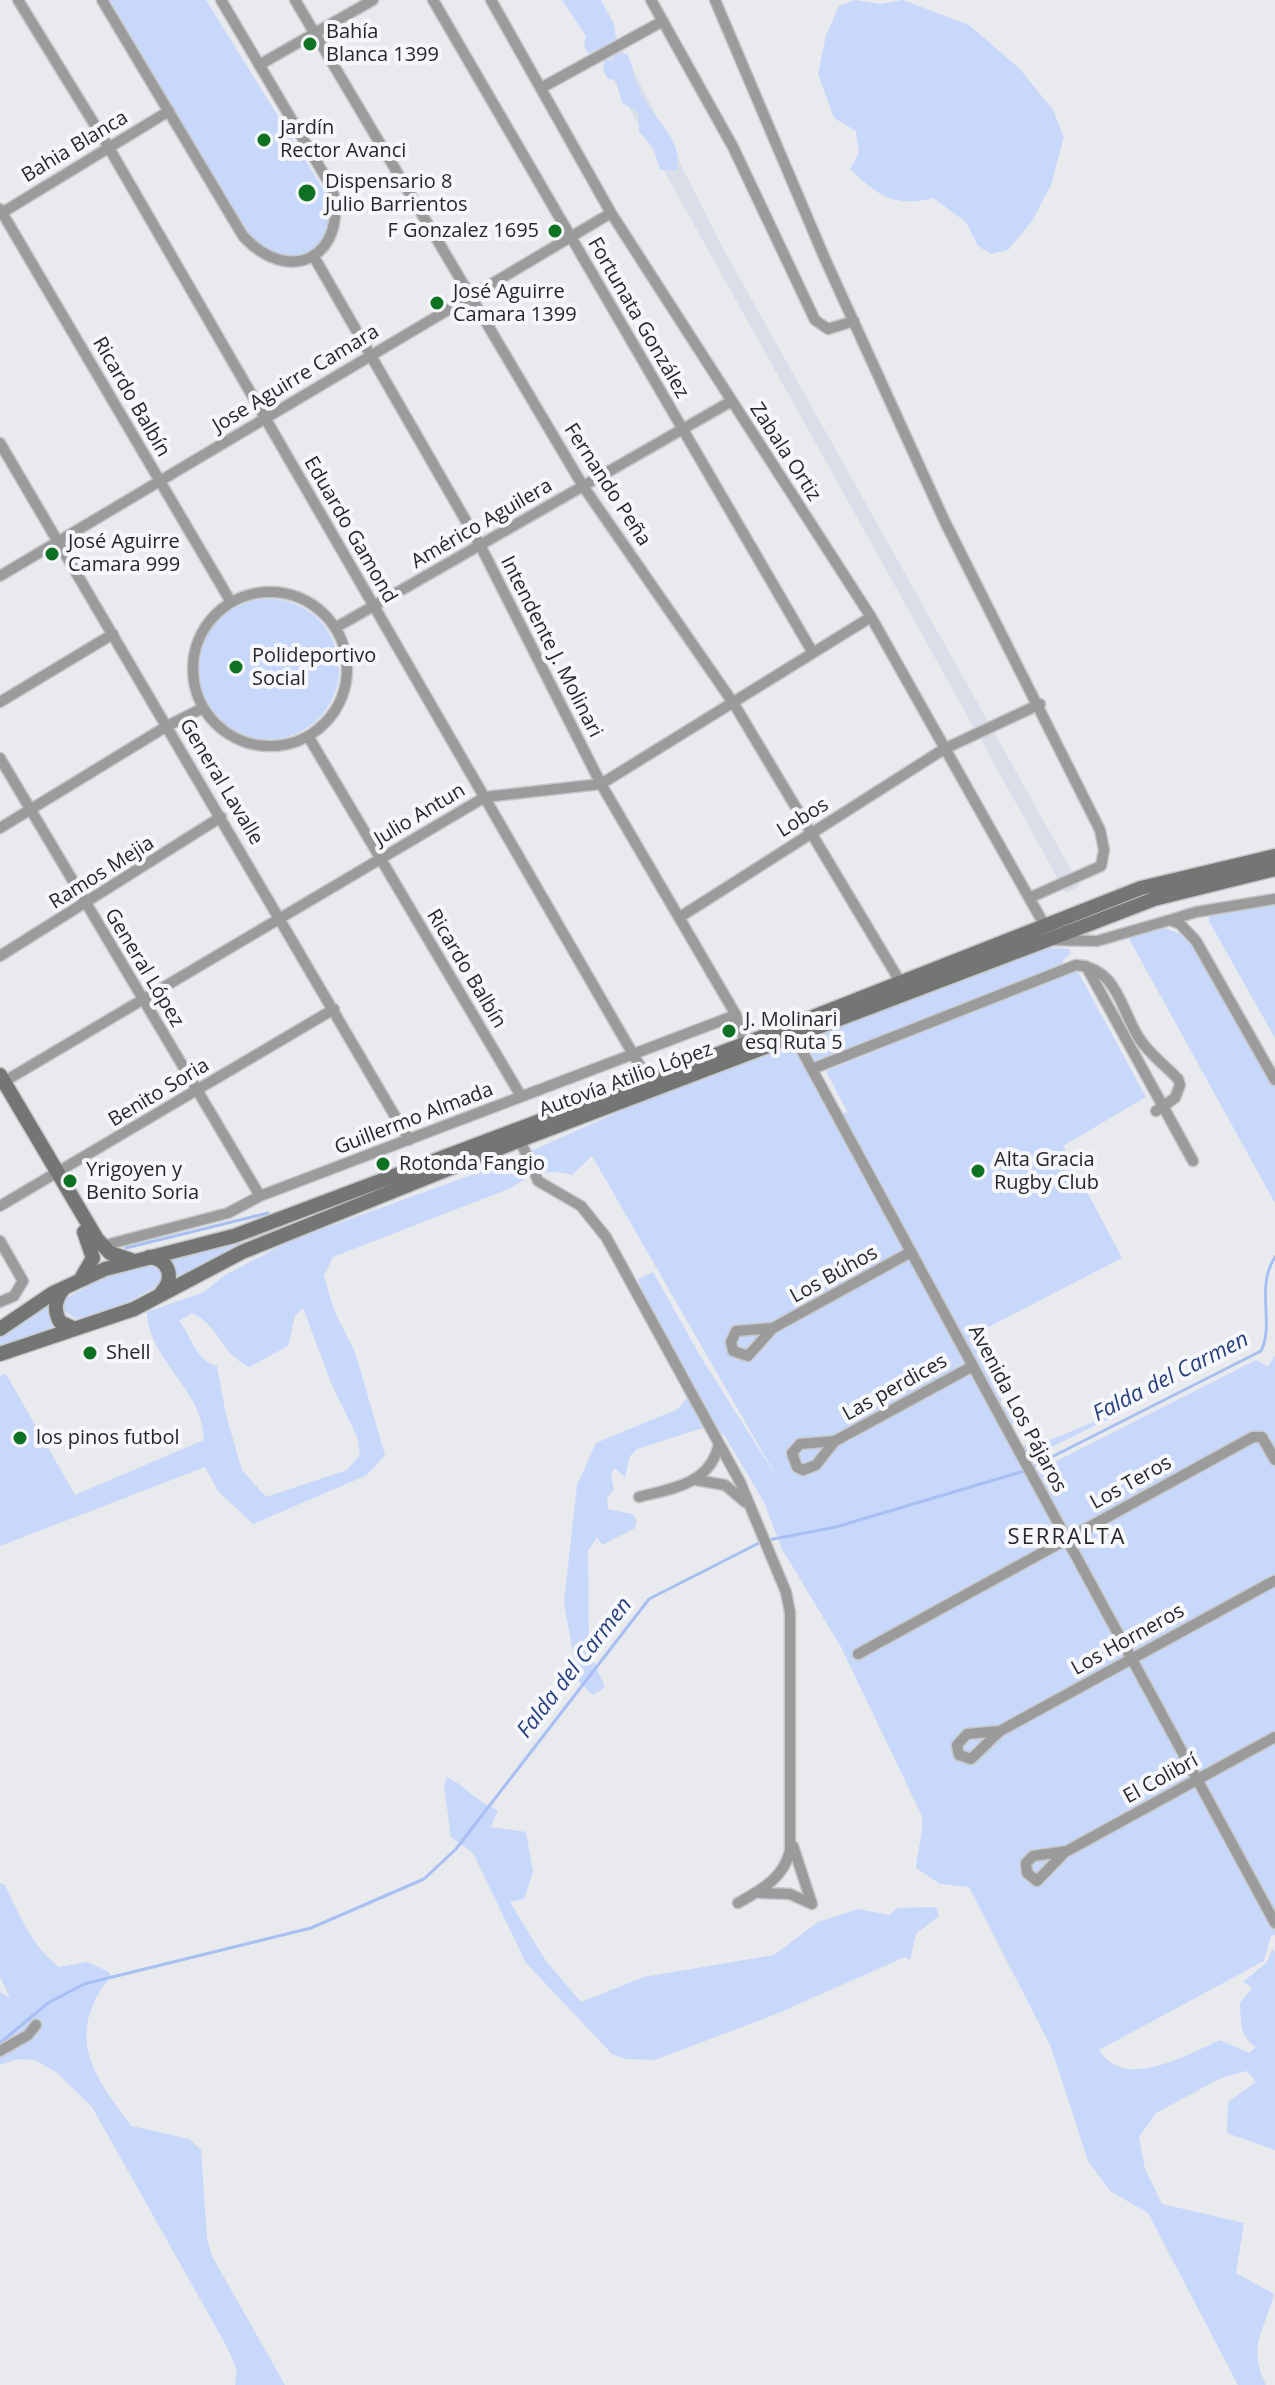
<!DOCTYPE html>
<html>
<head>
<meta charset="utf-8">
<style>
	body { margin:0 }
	canvas { display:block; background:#e8eaed }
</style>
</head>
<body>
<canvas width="1275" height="2385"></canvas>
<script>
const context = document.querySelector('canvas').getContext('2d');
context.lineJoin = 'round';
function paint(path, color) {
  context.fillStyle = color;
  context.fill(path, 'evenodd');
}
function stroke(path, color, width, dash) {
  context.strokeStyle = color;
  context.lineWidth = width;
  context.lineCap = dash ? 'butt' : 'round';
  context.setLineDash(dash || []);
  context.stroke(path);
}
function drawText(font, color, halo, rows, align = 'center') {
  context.font = font + ' "Open Sans",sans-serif';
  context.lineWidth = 8;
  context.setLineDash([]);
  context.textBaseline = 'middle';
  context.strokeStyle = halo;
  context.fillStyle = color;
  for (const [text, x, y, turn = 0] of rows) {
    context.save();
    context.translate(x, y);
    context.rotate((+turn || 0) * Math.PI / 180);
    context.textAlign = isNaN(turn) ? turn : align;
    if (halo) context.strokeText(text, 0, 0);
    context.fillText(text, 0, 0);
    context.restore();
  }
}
paint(new Path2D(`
	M569,0l42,27 114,225 355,634 -14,7z`), '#d9dee8');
paint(new Path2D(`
	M110,0h96l127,205c0,26 -22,61 -53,51 -10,-3 -20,-11 -29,-16z
	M562,0h39l13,24 2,15 -9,10 -19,4 -4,-7 2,-10z
	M855,0l25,4 23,-4 66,25 50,43 34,42 11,27 -13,48 -19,36 -24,29 -17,4 -13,-8 -12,-24 -33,-24c-38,10 -56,-3 -83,-29l9,-16 -3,-22 -22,-13 -16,-44 8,-39 13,-29z
	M615,54h12c6,10 6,20 10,31 9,27 48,54 40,85h-17l-7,-23 -14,-15v-19l-17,-10 -6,-23 -8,-1 -5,-9 2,-10h9z
	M199 669a70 70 0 1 1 140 0a70 70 0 1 1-140 0Z
	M1275,903v135l-66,-117v-6l6,-2z
	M1165,928l18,7 12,15 80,136v117l-147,-266z
	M1045,947l24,2 2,5 -8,5v7l-256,103 22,43 19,1 -22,-42 251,-101 69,127 -83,49 59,112 -151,78c11,22 37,46 29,71l11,-1 5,4 -4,18 7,17h19l70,-29h7l-86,42 -5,9 7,7 225,-114 12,7 7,-12v580l-4,1 -7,25 -165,89c25,42 89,4 121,-10l29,13 7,-6c-17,-10 -15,-27 -16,-44l12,-15 -9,-6 24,-20 5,-13 3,3v198l-48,-17 1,-31 28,-20 -9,-11 -26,7 -65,35 -17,24 6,32 17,35 82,19 -8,50 38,21c-10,39 -27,51 -8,91h-28l-90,-172 -38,-22 -22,-30 -37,-114 -82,-160 -29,-3 -24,-16c1,-18 8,-33 6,-52l-81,-169 -59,-98 -18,-47 -40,-67 -17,-8 -7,2 -63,20 -7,7 -5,21 -11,-9 -3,8 3,13 -7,9 1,11 24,5 5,6 -2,8 -33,17 -5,-8 -9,14 1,101 16,35 -12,8 -15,-14 -14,-79 13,-117 19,-42 82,-34 9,-11 -49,-119 15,-7 46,82 82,130 -189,-328 -20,19c-23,-7 -42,-1 -61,13l-178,69 -9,19 10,34 21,42 30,103 -18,20 -114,49 -35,-33 -13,-24 -205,79v-170l6,-2 69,121 129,-55c0,-50 -56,-80 -57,-128l57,-20 21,-17 67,-35 215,-78 111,-50zM303,1308l28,75 27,56 2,16 -13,15 -81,27 -24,-27 -16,-55 -9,-49c-22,-6 -25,-29 -38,-45l13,-8c30,15 26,38 57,54l39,-21 7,-30z
	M240,1238l3,8 -68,36 2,-11 -10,-13z
	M152,1262l13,11 -5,12 -40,21 -43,13 -13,-8 1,-12 42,-23z
	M50,1302l3,29 -53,17v-13z
	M447,1777c20,10 29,25 51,33l-7,17 35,5 7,40 -9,27 -14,3 36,59 35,41 63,-25 130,-22 44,-33 40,-13 31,6 8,-7 39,-1 3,9 -23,18 -6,26 -5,-3 -129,57 -121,46 -29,-1 -14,-5 -86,-91 -53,-110 -22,-16 -7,-52z
	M0,1883l5,2c15,31 26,60 54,82l28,-5 22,10 2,4c-47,58 -19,99 21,150l57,13 12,11 6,88 5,18 73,129h-50l2,-15 -10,-23 -135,-240 -36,-35 -21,-12 -17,-1 -18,6v-73l10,6 -10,-21z`), '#c8d8fa');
stroke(new Path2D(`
	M126,1248l142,-35
	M768,1540l68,-13 188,-56 237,-120c14,-27 -6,-63 14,-94
	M0,2043l48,-40 36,-19 227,-56 113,-49 32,-30 193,-250 112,-57`), '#a7bff3', 3);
const minor = new Path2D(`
	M18,0l91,148 539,932
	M102,0l141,236c48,52 106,19 89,-48l-111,-188
	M295,0l288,486 151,218 167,279
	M433,0l380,653
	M491,0l120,213 260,404 174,309
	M651,0l82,147 82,173 13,9 26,-8
	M715,0l110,259 120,263 155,308 4,20 -3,16 -72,32
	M259,65l114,-65
	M541,88l122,-67
	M0,209l231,393
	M0,214l169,-103
	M314,257l167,290 120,237 135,231 10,32
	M0,443l409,697
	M0,576l611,-363
	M193 669a77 77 0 1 1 154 0a77 77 0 1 1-154 0Z
	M335,628l395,-226
	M0,702l113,-68
	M308,736l213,360
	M0,758l260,438
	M0,828l167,-102 36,-18
	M680,917l264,-168 96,-45
	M1170,920l26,-8 79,-13
	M1052,940l45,1 73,-21 10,4 16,17 79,139
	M0,956l221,-139
	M1086,966l107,195
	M795,1038l480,885
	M812,1069l264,-104c42,4 44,43 63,73 10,16 26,27 39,41l2,6 -5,13 -19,13
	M0,1084l485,-287 116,-13 270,-167
	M520,1140l18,41 43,25 25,31 134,245 46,110 4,20v239c-7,28 -29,39 -52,52
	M0,1206l334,-197
	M0,1241l23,40 -9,15 -14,6
	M102,1246l126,-33 32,-17 476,-181
	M773,1328l-37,3 -5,11 2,9 15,5 25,-28 138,-76
	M835,1441l-35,3 -8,9 5,14 6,3 13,-5 19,-24 138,-75
	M696,1480l29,5 20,17
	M639,1497c35,-9 71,-13 80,-53
	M858,1654l395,-217h9l13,23
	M1000,1731l-33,3 -10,11 2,10 12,4 29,-28 274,-150
	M1064,1853l-27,28 -10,-8 -1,-10 7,-7 34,-5 208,-114
	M761,1893l29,1 22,10 -19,-58
	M0,2051l28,-16 8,-10`);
const secondary = new Path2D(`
	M0,1075l97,164 13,14 21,7
	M149,1257c20,2 26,21 13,35
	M82,1277l11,-19 -9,-26
	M64,1288c-9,11 -11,21 -4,34l15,7
	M0,1329l53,-36 52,-24 129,-33 505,-190 402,-158 134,-32
	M0,1354l134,-45 108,-57 278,-112 572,-217 62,-24 121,-30`);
stroke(minor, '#c5c7ca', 13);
stroke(secondary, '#c5c7ca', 17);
stroke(minor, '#9a9b9a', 10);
stroke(secondary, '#747674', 14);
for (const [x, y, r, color] of [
	[310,44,8,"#0f7222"],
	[264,140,8,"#0f7222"],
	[307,193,10,"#0f7222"],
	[555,231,8,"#0f7222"],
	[437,303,8,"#0f7222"],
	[52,554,8,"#0f7222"],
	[236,667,8,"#0f7222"],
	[729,1031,8,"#0f7222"],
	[383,1164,8,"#0f7222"],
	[978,1171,8,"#0f7222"],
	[70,1181,8,"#0f7222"],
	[90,1353,8,"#0f7222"],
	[20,1438,8,"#0f7222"]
]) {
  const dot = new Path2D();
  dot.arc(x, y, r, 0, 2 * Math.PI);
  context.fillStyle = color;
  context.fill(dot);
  stroke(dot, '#f6f7fa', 3);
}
drawText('20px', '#272829', '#f6f7fa', [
	["Bahía",326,32],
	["Blanca 1399",326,55],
	["Jardín",280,128],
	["Rector Avanci",280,151],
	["Dispensario 8",325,182],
	["Julio Barrientos",325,205],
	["F Gonzalez 1695",539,231,"right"],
	["José Aguirre",453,292],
	["Camara 1399",453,315],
	["José Aguirre",68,542],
	["Camara 999",68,565],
	["Polideportivo",252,656],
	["Social",252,679],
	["J. Molinari",745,1020],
	["esq Ruta 5",745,1043],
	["Alta Gracia",994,1160],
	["Rugby Club",994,1183],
	["Rotonda Fangio",399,1164],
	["Yrigoyen y",86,1170],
	["Benito Soria",86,1193],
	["Shell",106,1353],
	["los pinos futbol",36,1438]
], 'left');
drawText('20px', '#272829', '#f6f7fa', [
	["Bahia Blanca",75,147,-31],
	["Fortunata González",638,318,60],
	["Jose Aguirre Camara",296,379,-31],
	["Ricardo Balbín",131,397,60],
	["Zabala Ortiz",785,452,57],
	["Fernando Peña",607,485,57],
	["Américo Aguilera",482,524,-30],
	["Eduardo Gamond",350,530,60],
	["Intendente J. Molinari",551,647,63],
	["General Lavalle",221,782,59],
	["Julio Antun",420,815,-31],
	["Lobos",803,818,-32],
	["Ramos Mejia",102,873,-32],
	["General López",144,968,59],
	["Ricardo Balbín",466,969,59],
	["Autovía Atilio López",626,1080,-20],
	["Benito Soria",159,1093,-31],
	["Guillermo Almada",414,1119,-21],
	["Los Búhos",834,1275,-29],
	["Las perdices",895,1388,-29],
	["Avenida Los Pájaros",1017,1409,62],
	["Los Teros",1131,1483,-29],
	["Los Horneros",1128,1640,-29],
	["El Colibrí",1161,1779,-29]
]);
drawText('italic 22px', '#273f7d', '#f6f7fa', [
	["Falda del Carmen",1171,1377,-27],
	["Falda del Carmen",575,1668,-52]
]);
context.letterSpacing = '2px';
drawText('22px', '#272829', '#f6f7fa', [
	["SERRALTA",1067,1538]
]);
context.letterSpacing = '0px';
</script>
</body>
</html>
